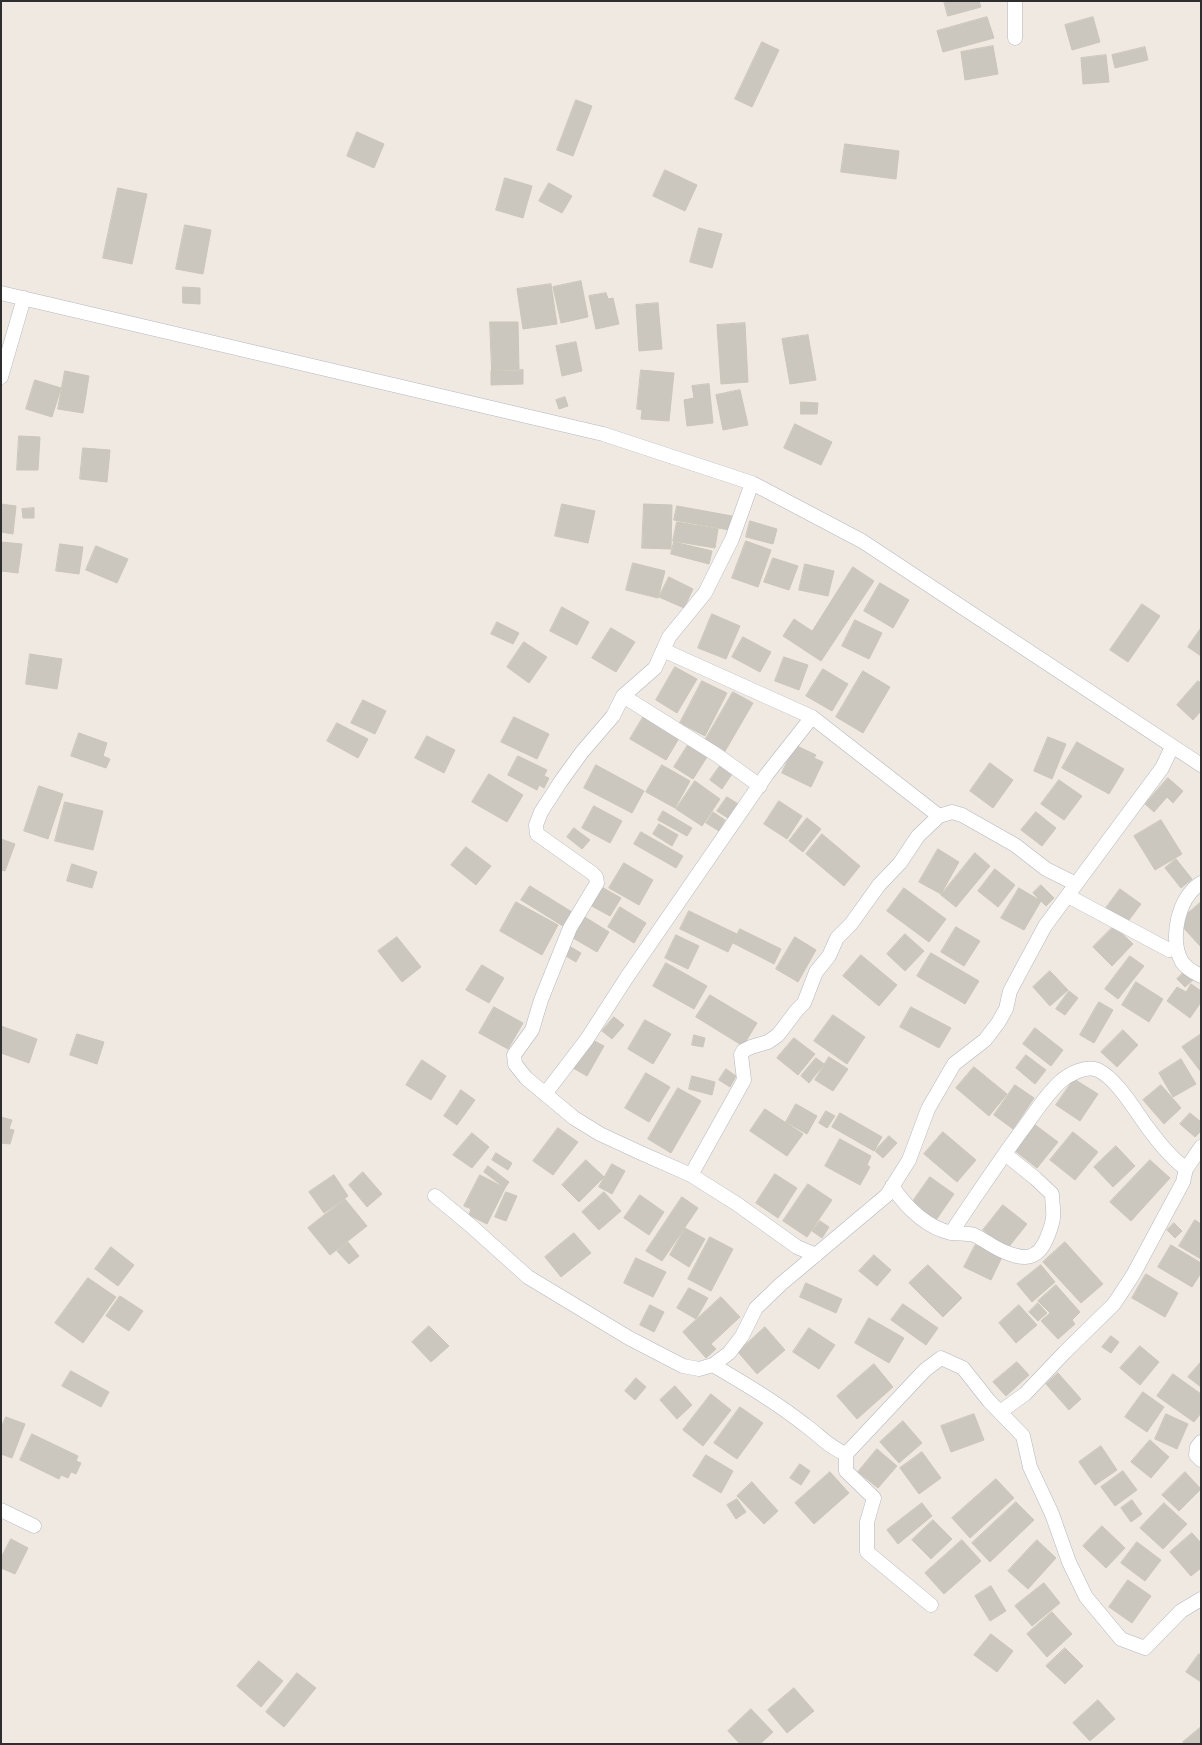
<!DOCTYPE html>
<html>
<head>
<meta charset="utf-8">
<style>
	body { margin:0 }
	#map { position:relative; width:1202px; height:1745px; overflow:hidden; background:#efe9e1; font-family:Lato,sans-serif }
	canvas { display:block }
	.frame { position:absolute; inset:0; border:2px solid #2e2e2e; pointer-events:none }
</style>
</head>
<body>
<div id="map">
<canvas width="1202" height="1745"></canvas>
<div class="frame"></div>
</div>
<script>
const context = document.querySelector('canvas').getContext('2d');
context.lineJoin = 'round';
function paint(path, color) {
  context.fillStyle = color;
  context.fill(path, 'evenodd');
}
function stroke(path, color, width, dash) {
  context.strokeStyle = color;
  context.lineWidth = width;
  context.lineCap = dash ? 'butt' : 'round';
  context.setLineDash(dash || []);
  context.stroke(path);
}
const building = new Path2D(`
	M944,1h35l2,6 -33,9z
	M987,17l7,21 -51,14 -6,-21z
	M1093,17l7,25 -28,8 -7,-25z
	M762,42l17,8 -27,57 -17,-8z
	M993,46l5,28 -33,6 -4,-28z
	M1145,47l3,13 -33,8 -3,-13z
	M1106,55l3,27 -26,2 -2,-26z
	M576,100l16,6 -19,50 -16,-6z
	M357,132l27,12 -10,24 -27,-12z
	M845,144l54,7 -3,28 -55,-7z
	M665,170l32,15 -12,26 -32,-15z
	M505,178l27,8 -9,32 -27,-8z
	M549,183l23,13 -10,17 -23,-12z
	M118,188l29,6 -15,70 -29,-6z
	M185,225l26,5 -8,44 -27,-5z
	M699,228l23,6 -10,34 -22,-6z
	M581,281l7,36 -27,6 -8,-36z
	M551,284l6,40 -34,5 -6,-40z
	M183,287l17,1v16l-17,-1z
	M606,293l2,6 5,-1 6,26 -23,5 -7,-33z
	M658,303l4,46 -23,2 -3,-46z
	M490,322h28l1,47 -27,1z
	M745,323l3,59 -27,2 -4,-59z
	M808,335l8,45 -26,4 -8,-45z
	M576,342l6,29 -20,5 -6,-30z
	M523,370v14l-32,1v-14z
	M641,370l33,3 -5,48 -28,-2 1,-9 -5,-1z
	M65,371l24,5 -6,37 -25,-4z
	M35,380l26,8 -9,29 -26,-8z
	M709,384l4,39 -26,3 -3,-26 10,-2 -2,-12z
	M740,390l8,35 -25,5 -7,-35z
	M565,397l3,9 -9,3 -3,-9z
	M801,402l17,1 -1,11h-16z
	M795,424l37,18 -11,23 -37,-17z
	M19,436l21,1 -2,33h-21z
	M83,448l27,2 -3,32 -27,-3z
	M1,504l15,2 -3,28 -12,-2z
	M562,504l33,7 -7,32 -33,-7z
	M644,504l28,1 -1,44 -29,-1z
	M677,506l55,10 -3,14 -55,-10z
	M34,508v10h-11l-1,-9z
	M750,521l27,8 -4,15 -27,-7z
	M677,522l41,7 -3,19 -42,-7z
	M746,541l25,9 -13,37 -26,-9z
	M1,542l21,2 -4,29 -17,-2z
	M674,542l38,9 -3,13 -38,-10z
	M60,544l23,3 -4,27 -23,-3z
	M96,546l32,13 -11,24 -31,-13z
	M773,558l25,8 -9,24 -25,-8z
	M633,563l32,8 -7,27 -32,-8z
	M805,564l29,7 -6,25 -29,-6z
	M853,567l21,14 -53,80 -38,-25 11,-17 18,12z
	M669,577l24,12 -9,19 -25,-11z
	M880,583l29,17 -16,28 -29,-17z
	M1142,604l18,12 -32,46 -18,-12z
	M562,607l27,15 -12,23 -27,-14z
	M712,614l28,12 -14,33 -28,-11z
	M855,620l27,13 -13,26 -27,-13z
	M497,622l22,11 -6,11 -22,-10z
	M611,628l24,14 -19,30 -24,-14z
	M1201,628v28l-13,-9z
	M743,637l28,15 -11,20 -28,-15z
	M524,642l23,15 -18,26 -22,-16z
	M30,654l32,5 -5,30 -31,-5z
	M784,657l24,8 -9,25 -24,-9z
	M675,667l22,12 -20,34 -21,-13z
	M823,669l25,15 -16,27 -26,-15z
	M863,671l27,16 -27,46 -27,-16z
	M702,681l25,12 -22,43 -25,-13z
	M1198,681l3,2v28l-8,9 -16,-15z
	M733,692l20,11 -29,50 -20,-11z
	M363,700l23,11 -11,23 -24,-11z
	M645,714l36,21 -15,25 -36,-21z
	M514,717l35,17 -12,25 -36,-17z
	M337,723l31,16 -10,19 -31,-17z
	M79,733l28,10 -4,13 7,3 -4,9 -35,-12z
	M427,736l28,14 -11,23 -29,-15z
	M1048,737l18,7 -14,35 -18,-8z
	M1077,742l47,27 -15,25 -47,-26z
	M688,745l19,12 -14,22 -19,-12z
	M795,745l21,10 -2,3 9,4 -12,25 -29,-14z
	M518,756l29,14 -3,6 5,2 -5,10 -5,-3 -2,5 -29,-15z
	M722,763l12,8 -12,18 -12,-9z
	M990,763l23,17 -20,28 -23,-17z
	M596,765l48,26 -12,22 -48,-25z
	M662,765l28,16 -15,27 -29,-16z
	M489,774l34,21 -16,27 -35,-20z
	M1168,778l15,13 -10,12 -6,-6 -13,15 -9,-8z
	M1059,780l23,16 -18,24 -23,-16z
	M695,781l25,18 -18,27 -26,-17z
	M39,786l24,8 -15,45 -24,-8z
	M727,797l13,8 -9,15 -14,-9z
	M779,801l23,15 -15,23 -23,-15z
	M65,802l38,9 -10,39 -38,-9z
	M594,806l28,15 -12,22 -28,-15z
	M663,811l29,17 -5,8 -29,-16z
	M713,812l12,8 -6,11 -13,-8z
	M1036,812l20,16 -14,18 -21,-16z
	M807,818l14,11 -18,23 -14,-11z
	M1161,820l21,34 -27,16 -21,-34z
	M659,824l19,11 -6,11 -19,-12z
	M574,828l16,12 -8,9 -15,-12z
	M641,832l42,24 -7,12 -42,-24z
	M822,834l38,32 -16,20 -38,-32z
	M1,839l14,5 -10,27 -4,-1z
	M466,847l25,19 -15,19 -25,-20z
	M938,849l21,13 -18,32 -22,-12z
	M975,853l15,13 -34,41 -15,-12z
	M1176,859l16,20 -11,9 -16,-20z
	M624,863l29,17 -14,25 -30,-17z
	M72,864l25,8 -5,16 -25,-7z
	M995,869l20,16 -17,22 -20,-16z
	M598,885l23,13 -11,18 -22,-12z
	M1041,885l13,13 -8,8 -13,-13z
	M530,886l42,26 -9,14 -42,-26z
	M904,888l42,31 -17,23 -42,-31z
	M1019,888l22,13 -17,29 -23,-12z
	M1120,889l21,15 -15,20 -20,-16z
	M516,902l42,23 -16,30 -42,-24z
	M1201,902v45l-23,-25z
	M620,907l26,16 -12,20 -26,-16z
	M689,911l48,23 -9,18 -48,-23z
	M580,914l29,18 -12,20 -29,-17z
	M1114,926l19,18 -21,22 -19,-19z
	M956,927l24,14 -16,25 -23,-14z
	M740,929l41,20 -7,15 -41,-21z
	M905,934l19,17 -19,20 -18,-17z
	M676,935l23,11 -11,23 -23,-11z
	M397,937l24,30 -19,15 -24,-31z
	M795,937l21,13 -18,32 -22,-13z
	M569,946l12,7 -5,9 -12,-7z
	M931,953l48,28 -14,23 -48,-28z
	M861,955l36,30 -18,21 -36,-30z
	M1130,956l14,10 -26,33 -13,-10z
	M666,963l41,23 -13,23 -41,-23z
	M482,965l22,13 -15,25 -23,-13z
	M1187,969l8,9 -10,9 -8,-8z
	M1050,971l18,19 -18,16 -17,-19z
	M1136,982l27,17 -14,23 -27,-17z
	M1191,984l10,7v11l-11,16 -23,-17 10,-14 9,5z
	M1069,991l9,7 -13,17 -9,-6z
	M710,995l47,28 -14,23 -47,-29z
	M1099,1002l14,8 -19,33 -14,-8z
	M494,1007l29,16 -15,26 -29,-16z
	M911,1007l40,21 -12,20 -39,-21z
	M833,1015l32,22 -18,27 -33,-23z
	M614,1017l10,8 -12,14 -10,-8z
	M645,1020l26,14 -18,30 -25,-15z
	M1,1026l36,13 -8,24 -28,-10z
	M1035,1028l28,22 -12,16 -28,-22z
	M1123,1030l15,15 -21,22 -16,-15z
	M77,1034l27,8 -7,22 -27,-9z
	M1201,1034v38l-19,-25z
	M694,1035l11,3 -2,9 -11,-2z
	M589,1038l15,8 -17,30 -14,-8z
	M794,1038l21,16 -17,21 -21,-17z
	M1026,1055l20,15 -11,14 -19,-16z
	M829,1057l19,12 -15,22 -18,-11z
	M816,1058l8,6 -15,19 -8,-7z
	M1181,1059l15,25 -23,13 -14,-24z
	M422,1060l24,16 -15,24 -25,-15z
	M974,1067l33,27 -18,22 -33,-28z
	M726,1069l10,7 -6,11 -11,-7z
	M646,1073l24,14 -21,35 -24,-14z
	M692,1076l23,6 -3,13 -23,-6z
	M1074,1079l24,15 -18,27 -24,-16z
	M1015,1085l19,13 -21,31 -19,-14z
	M1161,1085l20,23 -17,16 -21,-24z
	M678,1088l23,13 -30,52 -23,-14z
	M461,1090l14,10 -18,25 -13,-9z
	M796,1104l21,12 -10,18 -21,-12z
	M765,1109l38,25 -16,22 -37,-25z
	M826,1111l9,5 -8,12 -8,-5z
	M840,1113l42,24 -8,14 -42,-24z
	M1190,1113l11,9v9l-6,6 -15,-13z
	M1,1117l11,3 -3,9 5,1 -4,14 -9,-1z
	M1034,1124l24,18 -21,26 -23,-18z
	M558,1128l20,14 -25,33 -20,-14z
	M943,1132l33,28 -19,22 -33,-28z
	M1073,1132l25,20 -23,28 -25,-20z
	M472,1133l17,14 -17,21 -19,-13z
	M889,1136l8,7 -14,15 -8,-7z
	M840,1139l31,17 -4,9 3,2 -10,18 -35,-19z
	M1116,1146l19,20 -22,21 -19,-20z
	M496,1153l16,10 -4,7 -16,-10z
	M586,1160l18,17 -25,25 -17,-17z
	M1150,1160l20,18 -39,43 -21,-19z
	M612,1164l13,7 -13,23 -13,-7z
	M488,1166l21,16 -4,6 -21,-16z
	M363,1172l19,22 -15,13 -18,-22z
	M775,1174l22,14 -19,30 -22,-15z
	M334,1175l14,21 -24,17 -15,-21z
	M480,1175l25,13 -18,36 -18,-9 2,-6 -7,-3z
	M930,1177l24,17 -18,26 -25,-16z
	M808,1184l24,16 -25,37 -24,-16z
	M506,1192l11,4 -11,25 -11,-4z
	M604,1192l17,19 -22,19 -17,-18z
	M640,1195l24,17 -15,23 -25,-17z
	M682,1197l16,11 -36,53 -16,-10z
	M345,1199l22,27 -37,29 -22,-27z
	M1003,1205l24,19 -20,25 -24,-19z
	M1195,1220l6,4v35l-22,-13z
	M820,1221l9,6 -7,11 -10,-7z
	M1174,1223l8,8 -7,7 -8,-8z
	M685,1228l20,11 -16,28 -19,-12z
	M574,1233l17,20 -30,24 -16,-20z
	M710,1237l23,12 -22,42 -23,-12z
	M348,1242l11,14 -10,8 -12,-13z
	M977,1242l26,13 -12,25 -27,-13z
	M1065,1242l38,42 -22,19 -38,-41z
	M1171,1245l30,18v10l-9,14 -34,-20z
	M111,1247l23,18 -16,21 -23,-17z
	M874,1255l17,15 -14,16 -18,-15z
	M636,1258l30,14 -13,25 -29,-14z
	M928,1265l34,33 -19,19 -34,-34z
	M1041,1265l14,17 -23,20 -15,-18z
	M1146,1274l32,19 -13,24 -33,-19z
	M88,1278l28,19 -33,46 -28,-20z
	M806,1283l36,16 -6,14 -36,-16z
	M1056,1285l24,27 -8,8 3,4 -17,15 -17,-18 9,-8 -12,-12z
	M689,1288l19,10 -12,21 -19,-11z
	M120,1296l23,15 -14,20 -23,-15z
	M721,1297l19,20 -29,27 5,5 -10,9 -23,-26z
	M1038,1303l9,10 -9,8 -9,-9z
	M903,1304l35,24 -12,17 -35,-25z
	M650,1305l14,7 -10,20 -14,-7z
	M1019,1305l18,20 -21,18 -17,-20z
	M869,1318l35,20 -15,25 -34,-20z
	M429,1326l20,20 -18,16 -19,-20z
	M765,1327l20,23 -28,24 -19,-22z
	M809,1328l26,17 -16,24 -26,-17z
	M1111,1336l8,6 -8,11 -9,-6z
	M1140,1346l19,16 -19,23 -20,-17z
	M1017,1362l12,13 -23,21 -13,-14z
	M1201,1362v25l-13,-10z
	M874,1364l19,23 -36,32 -20,-23z
	M71,1371l38,21 -8,15 -39,-21z
	M1058,1373l23,26 -12,11 -23,-26z
	M1173,1374l28,20v19l-7,9 -37,-26z
	M636,1378l10,9 -11,13 -10,-9z
	M675,1386l17,19 -15,14 -17,-19z
	M1143,1392l21,15 -17,25 -22,-15z
	M711,1394l20,16 -28,36 -20,-16z
	M740,1407l23,16 -26,36 -23,-16z
	M974,1414l10,26 -33,12 -10,-26z
	M1166,1414l22,10 -11,25 -22,-10z
	M6,1417l19,7 -13,34 -11,-4v-26z
	M903,1421l19,22 -23,20 -19,-21z
	M32,1434l46,22 -2,5 5,2 -5,11 -5,-2 -3,6 -7,-3 -2,4 -39,-19z
	M1150,1440l19,17 -18,21 -20,-16z
	M1101,1446l16,24 -22,15 -16,-23z
	M877,1449l20,17 -19,22 -20,-16z
	M922,1452l19,26 -22,16 -19,-26z
	M706,1455l27,16 -12,22 -28,-17z
	M800,1464l10,7 -9,14 -11,-7z
	M1123,1471l14,19 -22,16 -14,-19z
	M830,1472l19,21 -35,31 -19,-21z
	M1185,1472l16,17 -22,22 -17,-16z
	M996,1479l18,19 -44,40 -18,-20z
	M752,1482l26,29 -14,13 -27,-28z
	M737,1499l9,13 -10,7 -9,-14z
	M1132,1500l10,14 -11,8 -10,-14z
	M1016,1502l18,18 -44,42 -18,-19z
	M922,1503l10,13 -34,28 -11,-14z
	M1164,1503l23,21 -24,25 -23,-21z
	M933,1520l19,19 -21,20 -19,-19z
	M1102,1526l23,22 -19,20 -23,-22z
	M1192,1533l9,10v25l-10,8 -21,-24z
	M11,1539l17,9 -13,26 -14,-6v-10z
	M962,1540l19,21 -37,33 -19,-21z
	M1037,1540l19,18 -28,31 -20,-18z
	M1137,1542l24,18 -16,21 -24,-18z
	M1128,1580l23,16 -19,27 -23,-16z
	M1044,1583l16,20 -28,23 -17,-20z
	M991,1586l15,25 -16,10 -15,-25z
	M1052,1612l20,22 -25,23 -20,-23z
	M991,1634l22,17 -16,21 -23,-17z
	M1065,1648l18,18 -18,18 -19,-18z
	M1199,1654l2,1v27l-15,-10z
	M259,1661l24,20 -22,26 -24,-21z
	M297,1673l19,15 -32,39 -18,-15z
	M794,1688l20,23 -27,22 -19,-23z
	M1098,1700l17,19 -25,22 -17,-18z
	M751,1709l22,23 -13,12h-20l-12,-13z
	M1201,1727v17h-16l-2,-2z`);
paint(building, '#cbc7bf');
stroke(building, '#cbc5ba', 1);
const street = new Path2D(`
	M1015,1v37
	M1,293l602,141 149,49 110,58 339,224
	M1,377l23,-79
	M752,483l-20,56 -27,54 -36,44 -14,31 -32,28 -10,20 -31,36 -21,29 -20,31 -5,13 1,9 55,39 4,4 1,6 -27,45 -29,72 -9,30 -18,25 1,9 11,14 48,40 26,16 41,19 50,22 46,29 60,43 19,8
	M663,650l149,67 127,99
	M623,696l94,59 43,31
	M1201,883c-23,14 -32,56 -19,79 4,6 13,11 19,14
	M1068,896l101,54 8,-2
	M545,1094l42,-55 40,-62 140,-203 45,-57
	M691,1175l53,-95 -3,-25 2,-4 8,-4 17,-5 10,-7 19,-25 7,-7 12,-31 13,-16 8,-18 14,-14 28,-39 21,-22 18,-27 21,-20 13,-4 10,3 53,30 31,24 30,15
	M892,1186c14,21 34,41 59,47 8,1 16,0 23,2 11,5 20,13 31,17 19,8 32,8 41,-12 3,-7 6,-15 7,-22 1,-8 -1,-16 -1,-24l-17,-16 -30,-24
	M435,1196l35,29 58,52 101,61 54,28 16,3 14,-4 16,-12 13,-17 14,-28 25,-24 106,-89 22,-35 19,-51 26,-45 31,-24 13,-17 8,-14 4,-18 35,-65 117,-158 10,-21
	M951,1233c24,-36 48,-72 74,-107 11,-15 21,-31 35,-44 9,-8 26,-17 38,-12 19,9 38,42 50,58 11,15 23,30 38,41
	M713,1365c32,19 63,37 92,60 14,10 25,23 41,29l79,-84 16,-12 22,10 26,33 34,35 7,31 22,47 17,48 17,35 35,42 24,9 36,-37 20,-12
	M1000,1412l25,-18 40,-42 49,-48 19,-29 50,-93 3,-13 15,-22
	M1201,1442l-4,5 -1,8 5,5
	M846,1454v17l28,27 -7,24v30l64,53
	M1,1510l33,16`);
stroke(street, '#b4b7c1', 15);
stroke(street, '#fff', 14);
</script>
</body>
</html>
